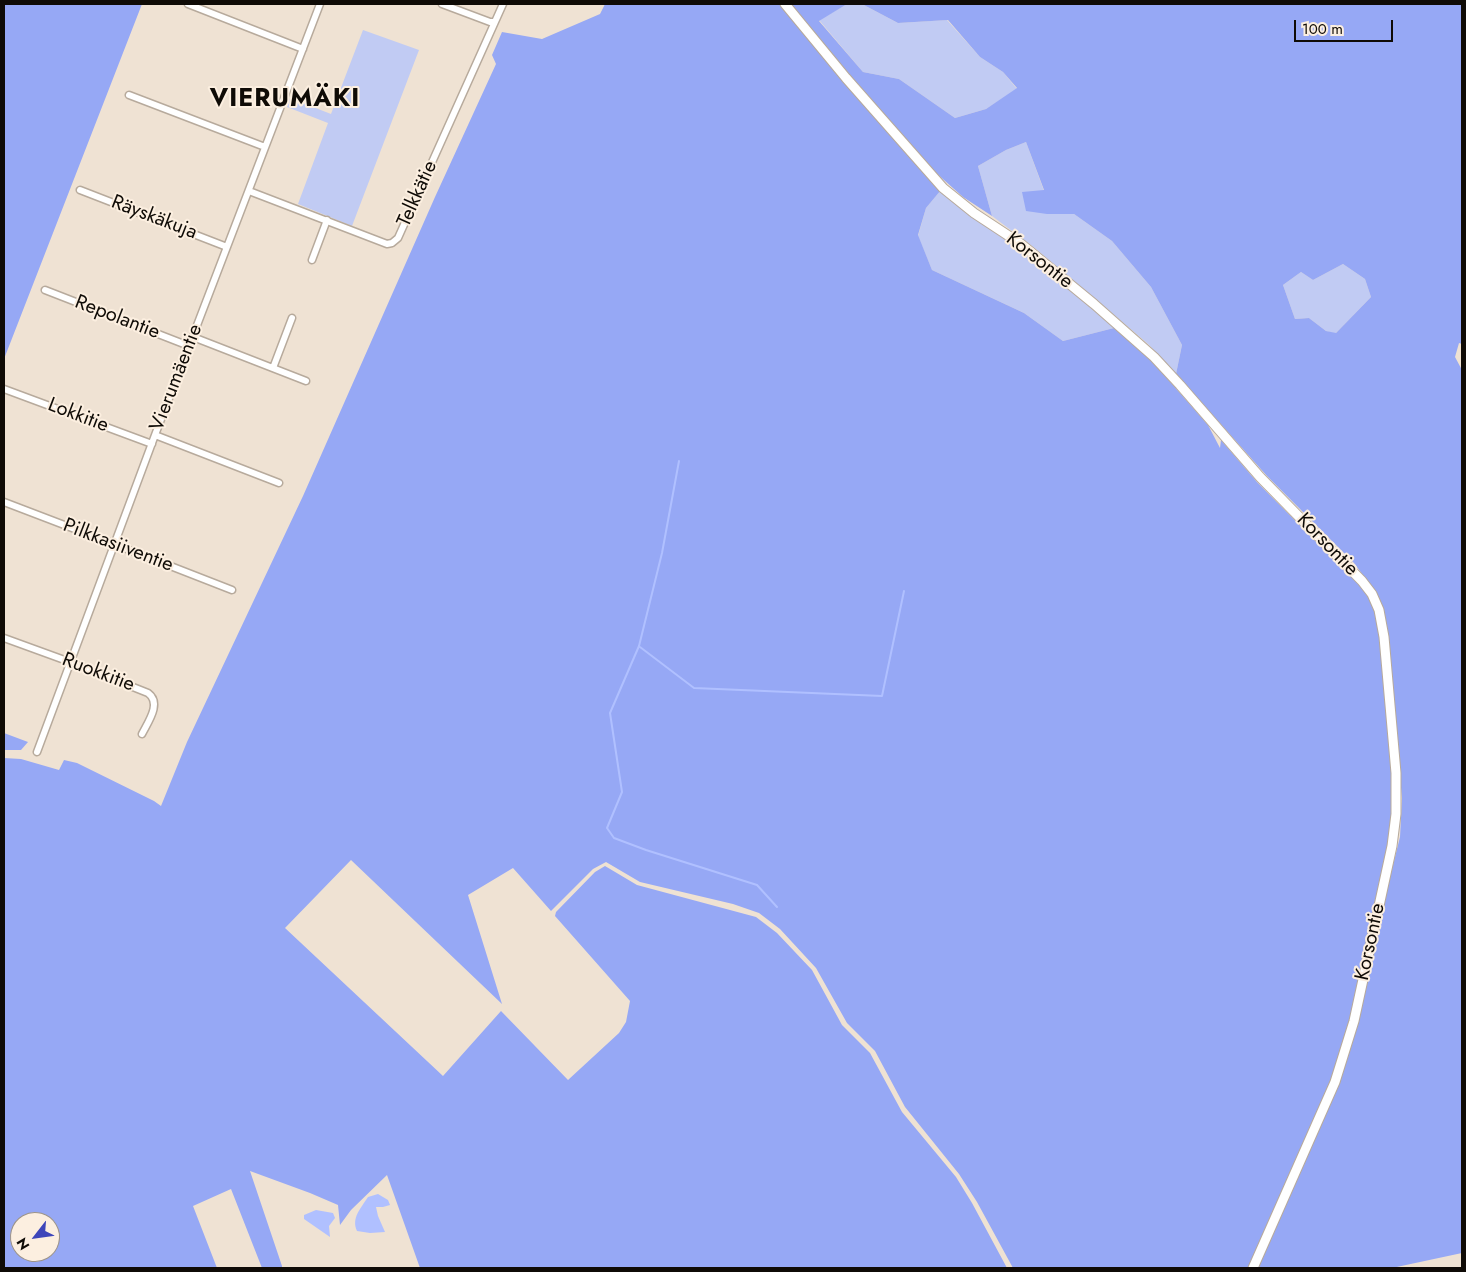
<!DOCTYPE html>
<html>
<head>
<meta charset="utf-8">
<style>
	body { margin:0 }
	#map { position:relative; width:1466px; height:1272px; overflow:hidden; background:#efe2d3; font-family:Jost,sans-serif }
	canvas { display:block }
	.frame { position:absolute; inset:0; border:5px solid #0f0b06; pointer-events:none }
	.north { position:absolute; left:10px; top:1212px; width:50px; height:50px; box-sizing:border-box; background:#fcefe0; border:1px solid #9d9489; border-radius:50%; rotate:240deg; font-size:14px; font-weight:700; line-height:20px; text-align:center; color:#0f0b06 }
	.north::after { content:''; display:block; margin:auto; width:18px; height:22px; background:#3e46ba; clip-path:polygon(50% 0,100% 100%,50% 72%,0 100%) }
	.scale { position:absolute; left:1294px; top:20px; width:99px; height:22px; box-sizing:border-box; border:2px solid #0f0b06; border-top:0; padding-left:6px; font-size:15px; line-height:18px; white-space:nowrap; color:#0f0b06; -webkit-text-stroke:4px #fcefe0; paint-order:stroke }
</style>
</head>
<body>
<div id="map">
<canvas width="1466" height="1272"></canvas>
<div class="frame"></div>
<div class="north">N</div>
<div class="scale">100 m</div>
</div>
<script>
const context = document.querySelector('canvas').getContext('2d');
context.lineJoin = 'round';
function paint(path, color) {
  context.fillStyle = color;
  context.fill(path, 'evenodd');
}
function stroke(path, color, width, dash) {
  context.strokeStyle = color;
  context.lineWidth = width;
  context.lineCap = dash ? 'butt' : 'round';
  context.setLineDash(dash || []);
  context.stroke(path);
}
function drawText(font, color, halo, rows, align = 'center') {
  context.font = font + ' Jost,sans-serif';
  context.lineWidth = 4;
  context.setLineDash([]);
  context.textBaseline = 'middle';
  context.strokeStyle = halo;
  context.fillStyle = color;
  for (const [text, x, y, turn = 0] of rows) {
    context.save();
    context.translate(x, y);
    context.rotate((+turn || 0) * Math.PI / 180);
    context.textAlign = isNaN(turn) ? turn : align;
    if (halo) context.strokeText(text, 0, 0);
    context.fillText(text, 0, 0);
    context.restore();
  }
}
paint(new Path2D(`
	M847,4h15l36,19 49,-3 33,37 23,15 14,17 -31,20 -31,9 -56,-39 -36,-7 -44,-52z
	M363,30l56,20 -67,176 -54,-22 30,-81 -41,-16 3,-9 41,16z
	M1026,142l18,49 3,23h27l38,27 39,46 31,58 -6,29 -28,-30 -56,-48 -60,-50 -40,-30 -14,-50 28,-16z
	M941,190l45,36 70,51 58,51 -51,13 -39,-28 -92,-43 -14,-34 8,-28z
	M1343,264l22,15 6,18 -36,37 -9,-3 -17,-13 -14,1 -12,-34 18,-13 12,8z`), '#c1cbf3');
paint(new Path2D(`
	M4,4h138l-138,355z
	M605,4h174l86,101 76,85 -15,18 -8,27 14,35 92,43 39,28 51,-13 38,33 56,64 12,23 1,-8 36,42 82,83 19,17 16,24 6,23 13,142v40l-5,34 -21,111 -33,125 -83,187h-238l-36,-66 -18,-28 -54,-67 -30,-56 -28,-28 -31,-55 -36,-39 -21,-16 -26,-9 -93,-22 -34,-20 -13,7 -42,42 -38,-43 -45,27 34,109 -151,-144 -66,68 158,148 58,-65 67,69 51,-47 7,-11 4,-21 -75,-85 1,-4 39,-40 10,-6 32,19 119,32 21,16 35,37 30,55 28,28 32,59 54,65 16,26 35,65h-587l-33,-93 -36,35 -11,15 -2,-20 -28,-12 -60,-22 32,95v2h-20l-31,-79 -38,17 24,62h-213v-510l17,1 38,11 5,-10 13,3 77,38 7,5 26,-64 116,-246 132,-299 61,-133 -4,-9 10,-23 40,7 58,-25zM20,1222h30v30h-30z
	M790,4h57l-28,17 44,51 36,7 56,39 31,-9 31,-21 -14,-16 -23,-15 -32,-37 -50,3 -36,-19h600v340l-3,-1 -4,14 7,13v883l-70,15h-133l-3,-2 80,-184 33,-121 31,-124 2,-39 -18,-187 -8,-18 -22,-30 -87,-87 -91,-102 6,-29 -31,-58 -39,-46 -38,-27h-27l-21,-3 -4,-19 22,-2 -18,-48 -20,8 -28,16 14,50 -29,-19 -28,-25 -63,-71zM1343,264l22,15 6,18 -35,36 -10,-2 -17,-13 -14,1 -12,-34 18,-13 12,8z
	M4,733l24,9 -7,8h-17z`), '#96a8f5');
paint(new Path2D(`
	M378,1194l10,6 2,5 -7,2h-7l2,9 7,16 -15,1 -13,-2c-6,-13 4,-23 11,-34z
	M316,1210l17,3 2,5 -6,8 1,11 -26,-18v-4z`), '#b0c0ff');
stroke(new Path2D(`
	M679,461l-17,92 -23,93 -29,67 12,79 -15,36 7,10 32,12 111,35 20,22
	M640,647l54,41 188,8 22,-105`), '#b0c0ff', 2);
const street = new Path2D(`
	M188,4l115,45
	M442,4l48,18h4
	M129,95l136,52
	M80,190l147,57
	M249,191l138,53 5,-1 6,-5 105,-234
	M312,260l15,-40
	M45,290l144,56
	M193,337l113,44
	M273,368l19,-50
	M4,389l148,55
	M155,435l124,48
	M4,502l110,42 118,46
	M4,638l66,24 78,31c14,10 0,29 -6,41
	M37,752l118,-317 165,-431`);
const secondary = new Path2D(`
	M785,4l61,74 97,110 31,25 47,31 73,60 60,53 26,28 80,92 102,104 10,13 7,16 5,27 12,136v41l-4,32 -38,175 -19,61 -82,186`);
stroke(street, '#b7aa9c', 9);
stroke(secondary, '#b7aa9c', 11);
stroke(street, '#fff', 6);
stroke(secondary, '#fff', 9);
drawText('20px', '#0f0b06', '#fcefe0', [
	["Telkkätie",418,194,-66],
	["Räyskäkuja",154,218,21],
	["Korsontie",1039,261,38],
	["Repolantie",117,318,21],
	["Vierumäentie",177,378,-69],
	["Lokkitie",78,416,21],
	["Korsontie",1327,545,46],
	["Pilkkasiiventie",118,546,21],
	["Ruokkitie",98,673,21],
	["Korsontie",1371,942,-78]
]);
context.letterSpacing = '1px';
drawText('bold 25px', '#0f0b06', '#fcefe0', [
	["VIERUMÄKI",285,100]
]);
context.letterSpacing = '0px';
</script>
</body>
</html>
